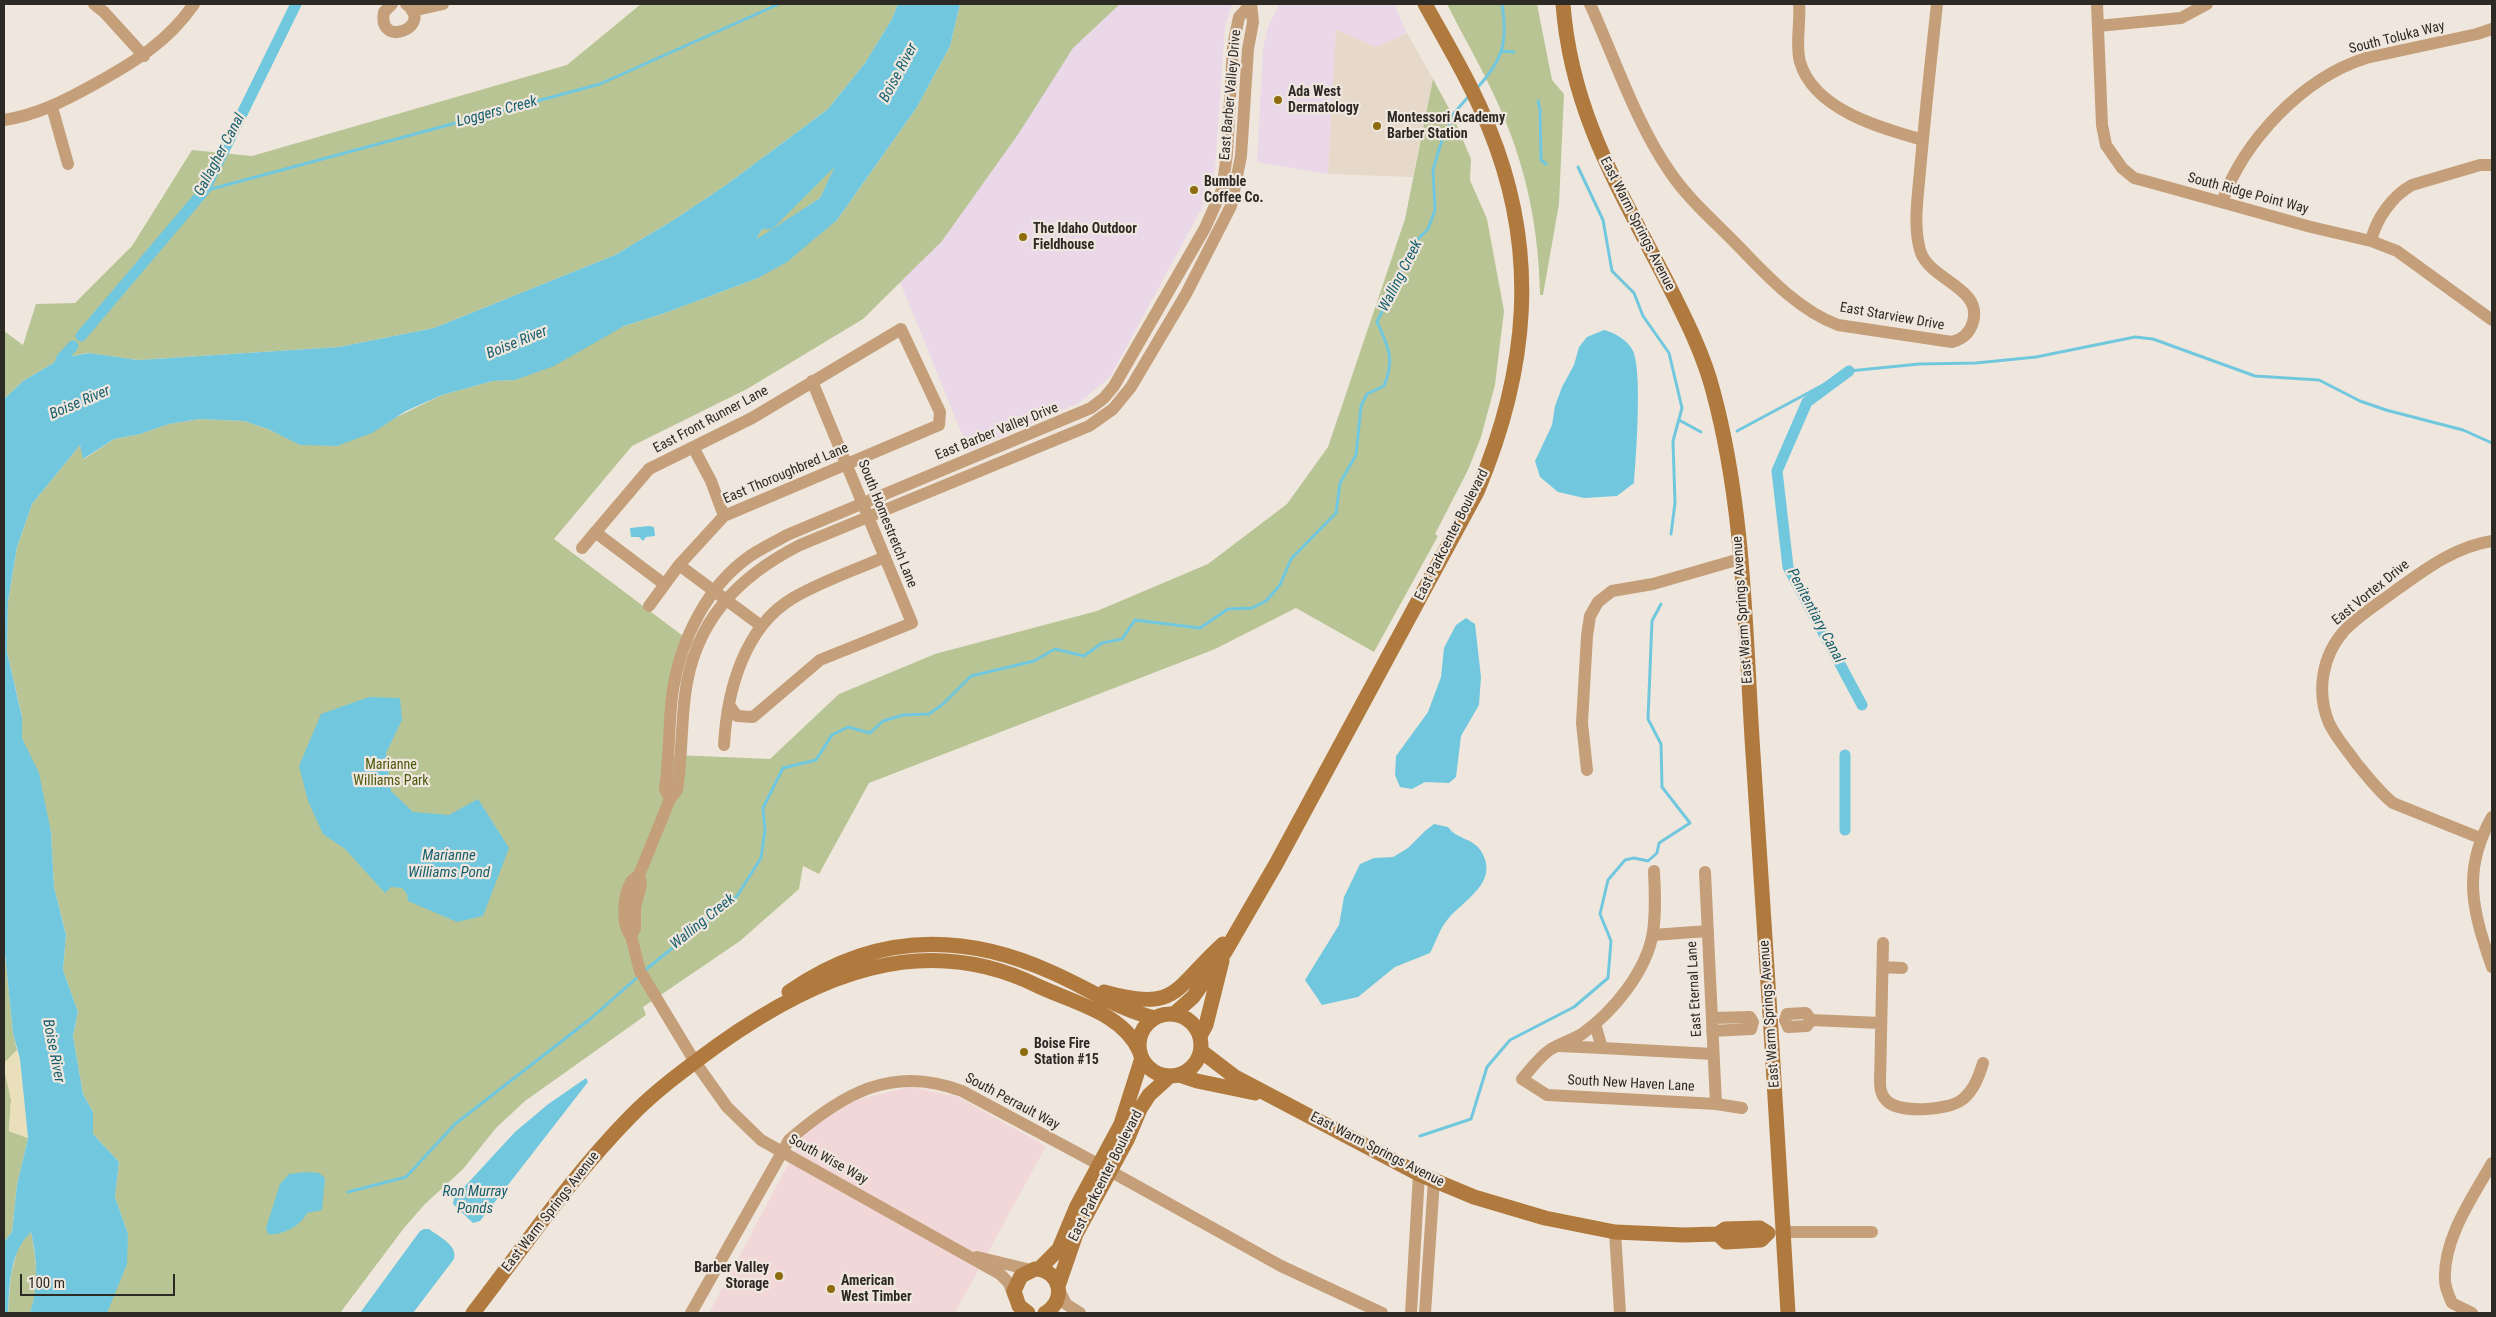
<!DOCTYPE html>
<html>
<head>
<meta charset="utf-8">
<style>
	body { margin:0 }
	#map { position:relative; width:2496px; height:1317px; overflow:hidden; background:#efe7dd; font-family:"Roboto Condensed",sans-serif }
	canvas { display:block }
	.frame { position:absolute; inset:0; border:5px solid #2d2a26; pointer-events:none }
	.scale { position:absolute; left:20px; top:1274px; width:155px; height:22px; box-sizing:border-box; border:2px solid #2d2a26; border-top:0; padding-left:6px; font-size:15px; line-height:18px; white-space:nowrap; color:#2d2a26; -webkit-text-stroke:4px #efe7dd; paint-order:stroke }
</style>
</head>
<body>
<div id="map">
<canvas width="2496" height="1317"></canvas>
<div class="frame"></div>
<div class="scale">100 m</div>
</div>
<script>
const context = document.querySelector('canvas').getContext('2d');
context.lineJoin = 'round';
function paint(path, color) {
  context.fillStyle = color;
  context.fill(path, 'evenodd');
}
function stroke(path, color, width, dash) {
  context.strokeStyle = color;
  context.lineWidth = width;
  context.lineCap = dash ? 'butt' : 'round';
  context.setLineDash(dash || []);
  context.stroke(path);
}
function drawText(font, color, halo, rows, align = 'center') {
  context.font = font + ' "Roboto Condensed",sans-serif';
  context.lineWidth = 4.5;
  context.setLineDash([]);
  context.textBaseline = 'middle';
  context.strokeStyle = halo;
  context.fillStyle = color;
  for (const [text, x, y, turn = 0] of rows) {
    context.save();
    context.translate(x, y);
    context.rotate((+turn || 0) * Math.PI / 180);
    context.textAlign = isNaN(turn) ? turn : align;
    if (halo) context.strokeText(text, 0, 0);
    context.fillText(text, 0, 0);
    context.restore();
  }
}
paint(new Path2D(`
	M1120,4h112l-7,22 -10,144 -6,25 -99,182 -31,26 -110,48 -69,-169 42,-42 131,-192z
	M1279,4h115l13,29 -31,14 -40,-17 -8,144 -71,-12 6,-113 5,-22z`), '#ead8e9');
paint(new Path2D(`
	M910,1087l46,9 90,50 -91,167h-246l100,-188 50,-26z`), '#f2d7d8');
paint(new Path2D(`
	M1336,30l40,17 31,-14 26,46 -20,98 -85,-3z`), '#e6d9c9');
paint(new Path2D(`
	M641,4h257l-6,15 -27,44 -37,46 -102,76 -54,36 -57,34 -181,73 -95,19 -201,13 -50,-7 -26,5 -39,23 -19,18v-68l19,14 13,-41 39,-1 57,-57 60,-96 60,6 315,-91z
	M960,4h160l-47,44 -54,85 -77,108 -79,78 -116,70 -115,57 -78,93 137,103 -14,48 -3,65 96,4 69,-65 96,-40 162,-43 111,-47 79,-60 41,-57 77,-228 28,-140 20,37 18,43 -1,21 17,39 17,92 -9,74 -14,52 -13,33 -33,64 3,2 -64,116 -78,-44 -81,41 -346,134 -50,91 -16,-8 -4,23 -59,52 -97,66 3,8 -121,86 -29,27 -33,41 -38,35 -21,24 -64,85h-233l21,-79 -13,-37 4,-35 -26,-28v-22l-10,-18 -10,-58 5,-24 -15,-42 3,-36 -12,-47 -3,-55 -29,-94v-22l-15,-64 1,-50 9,-55 15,-43 48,-59 4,14 30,-20 26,-5 29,-10 31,-5 44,2 24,8 31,15 38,2 105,-51 51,-14 22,-1 109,-54 41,-13 93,-35 79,-58 80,-113 33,-61z
	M1447,4h90l15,76 12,14 -5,110 -16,91h-3c-1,-63 -13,-125 -38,-182 -16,-38 -37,-73 -55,-109z
	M842,144l2,5 -24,49 -63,42 1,-6 17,-17 44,-57z
	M4,944l9,89 4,17 -12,13 6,37 -2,31 19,7 -11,47 -5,47 -8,10z
	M31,1231c5,28 9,55 -1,82h-22l3,-39 8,-30z`), '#b8c494');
paint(new Path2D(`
	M17,1050l3,9 8,79 -19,-7 2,-31 -6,-26v-12z`), '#e9dfba');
paint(new Path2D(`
	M898,4h62l-10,42 -33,61 -80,113 -50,42 -29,16 -93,35 -41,13 -70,40 -39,14 -22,1 -51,14 -36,16 -34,22 -35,13 -37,-1 -32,-16 -24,-8 -44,-2 -31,5 -29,10 -26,5 -31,20 -3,-14 -48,59 -15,43 -9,55 -1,50 15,65v21l17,35 12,59 3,55 12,48 -3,35 15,42 -5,24 10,58 10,18v22l26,28 -4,35 13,37 -1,30 -20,49h-77c9,-26 7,-55 1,-81 -22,21 -21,52 -23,81h-4v-71l8,-10 5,-47 11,-47 -8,-79 -7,-26 -9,-89v-545l19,-18 39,-23 27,-5 49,7 201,-13 95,-19 181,-73 57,-34 54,-36 102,-76 37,-46 27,-44zM842,144l1,5 -23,49 -63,41c2,-10 13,-15 20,-23 19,-26 36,-56 65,-72z
	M1604,330c11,3 22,9 28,19 11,17 4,110 2,134l-17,13 -33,2 -26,-6 -18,-15 -5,-16 17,-36 3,-19 7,-19 12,-22 5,-18 8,-10z
	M649,526l5,1 1,9 -9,1 -3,4 -4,-4h-8l-1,-9z
	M1466,618l9,6 6,53 -2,28 -18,31 -5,41 -7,6 -24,-1 -13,7 -12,-2 -5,-12 1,-19 32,-44 13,-35 3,-29 12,-23z
	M369,697l31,1 2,22 -16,33 5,38 22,21 36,3 29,-16 31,49 -26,68 -26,6 -49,-21 -1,-7 -5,-6 -11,-1 -6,6 -40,-44 -22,-15 -15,-33 -9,-35 22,-52z
	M1434,824l14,3c8,12 25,11 33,24 19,31 -16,48 -33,68 -8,9 -12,23 -18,34l-35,14 -37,30 -36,8 -17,-25 34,-55 5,-28 16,-33 14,-6 19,-1 15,-9 17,-17z
	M586,1078l2,4 -108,139 -7,2 -20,-19 1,-6 61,-66 32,-27z
	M306,1172l13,1 6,5 -3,32 -15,3c-6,12 -24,23 -39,21l-2,-6 14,-44 9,-10z
	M424,1229h5c10,8 29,16 25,30l-41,54h-53l60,-82z`), '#71c8de');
stroke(new Path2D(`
	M1502,51l12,1
	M1477,88c26,-28 31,-46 25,-84
	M1538,101l2,8 1,51 5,4
	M1578,167l25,53 9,51 22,22 9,23 26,37 13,55 -9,33 2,62 -4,31
	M204,191l396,-107 179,-80
	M1679,420l22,12
	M1737,431l112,-60 70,-7 57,-1 60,-6 99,-20 18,2 102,37 64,4 41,21 26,9 77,20 29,13
	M644,971l93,-75 24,-38 4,-28 -2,-22 20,-40 33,-8 16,-25 16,-8 22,6 13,-12 20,-6 26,-1 14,-10 28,-28 63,-15 21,-12 29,7 18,-13 20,-4 13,-19 65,8 28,-19 24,-1 14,-7 14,-16 11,-26 45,-46 4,-30 16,-28 5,-49 6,-12 17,-8c11,-27 5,-38 -7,-64l38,-80 13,-13 7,-19 -2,-40 7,-24 14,-33 15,-17
	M1420,1136l51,-17 16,-52 23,-27 64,-33 34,-29 3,-37 -11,-27 8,-34 17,-20 9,-2 14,3 9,-8 2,-10 31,-20 -28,-36 -1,-43 -13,-25 4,-98 9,-17
	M348,1192l58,-15 49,-53 134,-104 51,-45`), '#71c8de', 3);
stroke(new Path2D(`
	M81,336l123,-145 92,-187
	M57,371l5,-13 11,-12
	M1849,371l-42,31 -30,69 11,96 74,138
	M1845,830v-75`), '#71c8de', 11);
stroke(new Path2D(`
	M768,220l92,-92`), '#71c8de', 19);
stroke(new Path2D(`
	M94,4l10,8 40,44
	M392,4l-8,8c-7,38 52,14 22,-8
	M1590,4c25,55 46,119 80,168 20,30 51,55 75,81 27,28 56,58 93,72l114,17c11,-3 18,-9 21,-20 10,-35 -45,-42 -53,-72 -7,-25 -2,-54 0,-79 5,-56 11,-112 17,-167
	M1799,4c2,18 -4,40 1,58 14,48 81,66 123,78
	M2097,4l5,121 4,20 16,23 12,10 15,4 162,45 60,14 26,10 95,69
	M412,11l31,-7
	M2098,26l83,-8 26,-14
	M52,107l16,57
	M4,120c33,-5 60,-19 89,-35 40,-22 75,-43 101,-81
	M2222,202c22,-62 81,-124 144,-144l111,-24 15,-5
	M2371,241c5,-22 21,-45 41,-56l68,-20h12
	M693,447l18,34 13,35
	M595,532l69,52
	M582,548l67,-79 103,-51 149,-89 39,83 -1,13 -215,91 -45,49 -30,41
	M679,565l81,60
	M729,705l8,11 16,1 67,-57 92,-37 -100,-242
	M724,745c3,-54 20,-118 69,-147 29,-17 62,-28 92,-41
	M1587,770l-5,-47 5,-87 3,-20 8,-14 14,-11 41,-7 87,-25
	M670,799l-5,-10c5,-33 3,-67 8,-100 8,-50 35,-104 77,-133 12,-8 25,-14 37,-21l304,-127 13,-10 10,-12 91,-158 17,-38 5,-36 6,-108 6,-29 12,-13
	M2492,817c-31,54 -19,95 0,150
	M2480,838l-87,-35c-14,-11 -24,-25 -36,-39 -9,-13 -21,-26 -28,-41 -13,-31 -7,-67 15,-92 14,-15 35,-28 51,-40 29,-21 61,-45 97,-50
	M1654,871c1,21 2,41 -1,61 -6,39 -40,80 -71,102 -10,6 -21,9 -31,15 -11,7 -20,20 -29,30l25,16 169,9 26,4
	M1705,872l11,232
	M1653,935l55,-4
	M631,936c-10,-11 -8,-40 0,-54 1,-3 6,-5 8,-7
	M1883,943l-3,139c0,6 1,13 6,18 12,14 63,11 77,-1 11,-9 16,-23 20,-36
	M1883,967l19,1
	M1806,1013l5,7 -4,6 -19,1 -3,-7 2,-6z
	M1712,1018l38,-1 3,5 -2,7 -39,2
	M1811,1020l70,3
	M1559,1046l43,2 -7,-24
	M1602,1048l111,6
	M1110,1171l171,95 101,47
	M1615,1232l5,81
	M1784,1232h88
	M977,1257l54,13
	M1059,1290l7,14 14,9
	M1014,1297l-5,-14 -9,-9 -239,-134 -34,-33 -32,-45 -55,-91 -9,-35 4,-8v-21l6,-22 -2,-10 31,-76 7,-9c5,-31 4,-63 8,-95 9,-73 52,-118 115,-150l289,-119 24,-17 18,-22 55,-93 45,-88 10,-50 7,-107 5,-27 -2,-18
	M691,1313l98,-173c53,-46 103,-76 173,-49l136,73
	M1411,1313l8,-139
	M1425,1313l9,-133
	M2472,1313l-20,-10c-3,-7 -7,-15 -7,-23 -2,-41 27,-82 47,-117`), '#c49f7a', 12);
stroke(new Path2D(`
	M1563,4c8,107 55,183 103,276 18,36 37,72 47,111 32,118 32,242 40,363 12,186 25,373 35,559
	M789,992c83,-58 171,-61 262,-20 35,15 66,37 104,46
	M1104,992c75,21 70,-4 119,-48
	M1139 1045a31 31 0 1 1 62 0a31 31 0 1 1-62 0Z
	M1174,1014l19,-17 32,-45 51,-88 201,-372c51,-121 63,-240 12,-364 -17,-43 -42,-84 -64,-124
	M1200,1036l6,-11 16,-64
	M1201,1051l34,26 184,97 55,23 71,21 70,14 68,3 35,-1 7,-5 35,-1 8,5 -7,7 -35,2 -8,-8
	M1179,1075l18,6 58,12
	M1039,1269l20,-20 18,-43 44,-82 21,-66
	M1058,1286l18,-52 51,-94 13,-31 9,-14 21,-19
	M473,1313c51,-66 98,-136 157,-196 26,-27 58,-50 88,-72 97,-69 204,-116 320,-59 36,17 85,27 102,66
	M1028,1313l-9,-7 -5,-15 7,-15 14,-7c26,1 32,32 10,44`), '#b07a3e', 15);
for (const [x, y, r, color] of [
	[1278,100,5,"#8d6b0f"],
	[1377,126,5,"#8d6b0f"],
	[1194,190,5,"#8d6b0f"],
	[1023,237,5,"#8d6b0f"],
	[1024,1052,5,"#8d6b0f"],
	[779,1276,5,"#8d6b0f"],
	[831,1289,5,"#8d6b0f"]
]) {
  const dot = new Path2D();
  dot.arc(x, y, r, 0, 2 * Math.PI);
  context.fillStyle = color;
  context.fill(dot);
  stroke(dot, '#efe7dd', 2);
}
drawText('14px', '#2d2a26', '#efe7dd', [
	["South Toluka Way",2397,38,-14],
	["East Barber Valley Drive",1231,95,-85],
	["South Ridge Point Way",2248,194,15],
	["East Warm Springs Avenue",1637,224,63],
	["East Starview Drive",1892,317,10],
	["East Front Runner Lane",711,420,-28],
	["East Barber Valley Drive",997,432,-22],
	["East Thoroughbred Lane",786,474,-23],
	["South Homestretch Lane",887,524,68],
	["East Parkcenter Boulevard",1452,535,-63],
	["East Vortex Drive",2371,593,-39],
	["East Warm Springs Avenue",1743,610,-94],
	["East Eternal Lane",1695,989,-93],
	["East Warm Springs Avenue",1770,1014,-94],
	["South New Haven Lane",1631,1084,3],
	["South Perrault Way",1012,1102,28],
	["East Warm Springs Avenue",1377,1150,27],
	["South Wise Way",828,1160,29],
	["East Parkcenter Boulevard",1106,1176,-63],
	["East Warm Springs Avenue",551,1212,-52]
]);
drawText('bold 14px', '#2d2a26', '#efe7dd', [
	["Ada West",1288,92],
	["Dermatology",1288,108],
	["Montessori Academy",1387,118],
	["Barber Station",1387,134],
	["Bumble",1204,182],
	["Coffee Co.",1204,198],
	["The Idaho Outdoor",1033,229],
	["Fieldhouse",1033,245],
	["Boise Fire",1034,1044],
	["Station #15",1034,1060],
	["Barber Valley",769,1268,"right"],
	["Storage",769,1284,"right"],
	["American",841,1281],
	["West Timber",841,1297]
], 'left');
drawText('14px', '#4b590e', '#efe7dd', [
	["Marianne",391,765],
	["Williams Park",391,781]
]);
drawText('italic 15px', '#175f6f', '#efe7dd', [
	["Boise River",899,73,-62],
	["Loggers Creek",497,112,-15],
	["Gallagher Canal",220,155,-62],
	["Walling Creek",1401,276,-63],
	["Boise River",517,343,-22],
	["Boise River",80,403,-23],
	["Penitentiary Canal",1815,616,62],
	["Marianne",449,856],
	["Williams Pond",449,873],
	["Walling Creek",703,922,-39],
	["Boise River",53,1051,79],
	["Ron Murray",475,1192],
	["Ponds",475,1209]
]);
</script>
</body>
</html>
